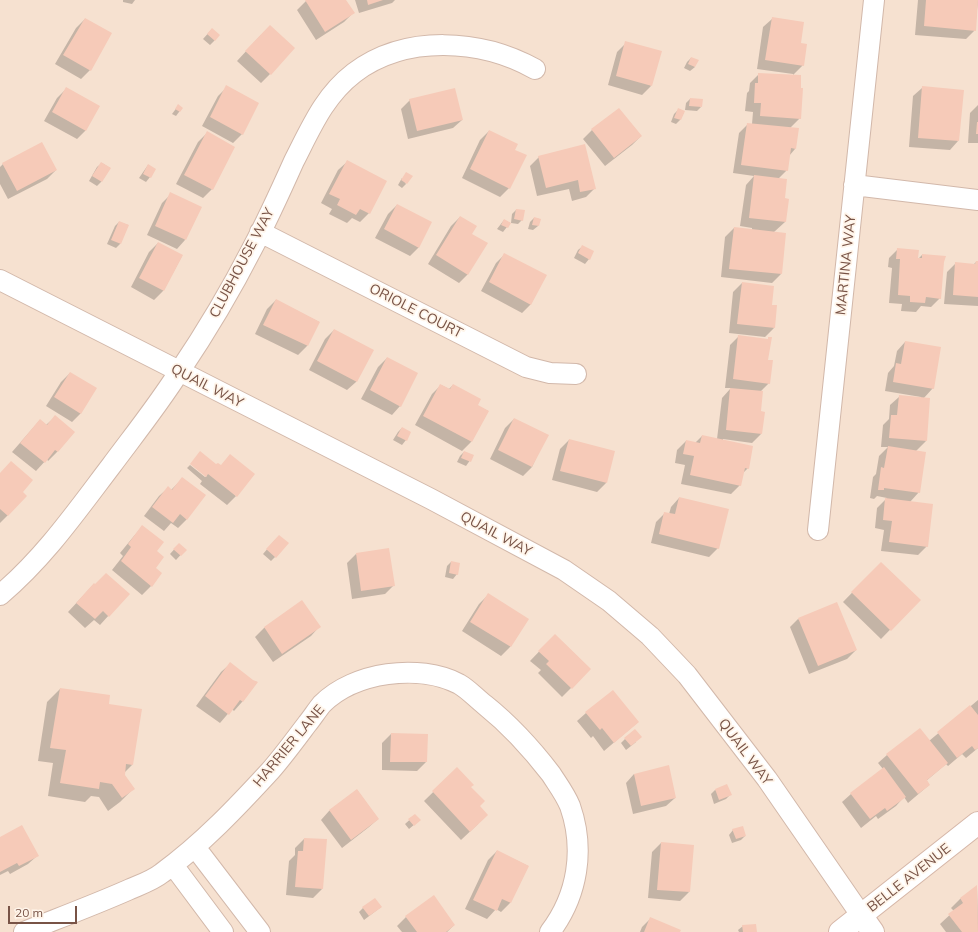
<!DOCTYPE html>
<html>
<head>
<meta charset="utf-8">
<style>
	body { margin:0 }
	#map { position:relative; width:978px; height:932px; overflow:hidden; background:#fef0e2; font-family:Mulish,sans-serif }
	canvas { display:block }
	.scale { position:absolute; left:8px; top:906px; width:69px; height:18px; box-sizing:border-box; border:2px solid #785346; border-top:0; padding-left:5px; font-size:12px; line-height:14px; white-space:nowrap; color:#785346; -webkit-text-stroke:3px #fff5ea; paint-order:stroke }
</style>
</head>
<body>
<div id="map">
<canvas width="978" height="932"></canvas>
<div class="scale">20 m</div>
</div>
<script>
const context = document.querySelector('canvas').getContext('2d');
context.lineJoin = 'round';
function paint(path, color) {
  context.fillStyle = color;
  context.fill(path, 'evenodd');
}
function stroke(path, color, width, dash) {
  context.strokeStyle = color;
  context.lineWidth = width;
  context.lineCap = dash ? 'butt' : 'round';
  context.setLineDash(dash || []);
  context.stroke(path);
}
function drawText(font, color, halo, rows, align = 'center') {
  context.font = font + ' Mulish,sans-serif';
  context.lineWidth = 3.5;
  context.setLineDash([]);
  context.textBaseline = 'middle';
  context.strokeStyle = halo;
  context.fillStyle = color;
  for (const [text, x, y, turn = 0] of rows) {
    context.save();
    context.translate(x, y);
    context.rotate((+turn || 0) * Math.PI / 180);
    context.textAlign = isNaN(turn) ? turn : align;
    if (halo) context.strokeText(text, 0, 0);
    context.fillText(text, 0, 0);
    context.restore();
  }
}
paint(new Path2D(`
	M0,0h978v932h-978z`), '#f6e1d0');
paint(new Path2D(`
	M123,0h12l-3,4 -9,-2z
	M307,0h38l8,13 -9,9 -28,18 -19,-30z
	M355,0h40l-3,3 -33,10z
	M918,0h60l-3,30 -9,9 -51,-4z
	M85,19l5,51 -9,9 -26,-15 21,-36z
	M772,19l28,25 3,21 -10,10v-1l-36,-5 6,-42z
	M212,29l3,11 -5,5 -7,-6z
	M261,35l9,39 -9,9 -24,-22z
	M626,43l25,43 -9,9 -34,-10 9,-33z
	M691,58l4,9 -5,4 -6,-3 3,-6z
	M759,74l41,44 -10,10 5,21 -6,7 -2,14 -9,9 5,20 2,23 -11,10 7,42 -9,9 -51,-6 4,-40 9,-9 18,2v-2l-12,-2 6,-41 8,-9 -21,-3 6,-40 9,-9h4l1,-12 -8,-1 2,-18 2,-2 1,-8z
	M227,87l15,47 -9,9 -31,-17 16,-30z
	M922,88l36,53 -8,9 -41,-3 4,-51z
	M66,89l20,41 -9,9 -33,-18 13,-23z
	M690,99l11,8 -4,4 -12,-1 1,-7z
	M410,100l52,20 -9,8 -45,11 -7,-30z
	M978,105v38h-10l2,-30z
	M178,106l4,2 -6,8 -4,-2z
	M679,109l5,3 -4,8 -4,4 -5,-2 3,-8z
	M592,130l49,6 -9,9 -27,21 -22,-27z
	M489,131l25,19 -5,38 -9,9 -38,-19 18,-38z
	M207,133l5,56 -9,9 -27,-14 22,-42z
	M539,157l56,31 -9,9 -14,4 -3,-12 -32,7 -7,-30z
	M347,162l22,51 -9,9 -8,-4 -5,5 -18,-9 3,-5 -11,-6 17,-33z
	M102,163l8,5 -9,14 -4,4 -8,-5 8,-14z
	M3,164l53,6 -9,9 -39,20 -8,-15v-17z
	M148,165l2,12 -4,5 -7,-4z
	M402,178l4,6 -4,4 -4,-3z
	M171,194l14,46 -8,9 -30,-14 15,-32z
	M397,205l22,42 -9,9 -35,-18 13,-24z
	M516,210l6,10 -4,4 -7,-1 1,-9z
	M460,217l11,17 -3,40 -9,9 -31,-19 23,-38z
	M534,218l5,1 -1,7 -5,4 -5,-1 2,-7z
	M504,220l6,3 -7,9 -6,-3z
	M119,222l9,3 -8,19 -4,4 -9,-4 8,-18z
	M158,243l24,13 -19,35 -9,9 -23,-13 18,-35z
	M583,246l6,13 -4,5 -11,-6 4,-8z
	M898,249l19,11 5,-5 18,43 -9,9 -10,-1 -5,6 -15,-1 1,-7 -13,-1 3,-35 -4,-1 1,-9z
	M505,254l26,50 -9,9 -41,-22 15,-28z
	M976,262h2v44l-34,-2 3,-32 9,-9 17,2z
	M742,283l29,23 3,22 -9,9 -36,-4 4,-41z
	M276,300l43,22 -12,24 -9,9 -43,-21 12,-25z
	M334,330l38,20 -16,32 -9,8 -38,-20 16,-31z
	M739,336l28,4 2,-2 -2,22 2,23 -9,9v20l1,22 -9,9 -29,-4v2l25,27 -5,5 -3,12 -9,9 -50,-10 4,-19 -10,-2 2,-13 9,-9 9,2 7,-7 15,3 5,-41 9,-10h-6l5,-43z
	M905,342l28,46 -10,11 3,42 -10,10 3,41 -9,10 17,44 -9,9 -37,-4 3,-21 -9,-2 2,-20 10,-10 -10,-2 -3,3 -4,-1 3,-21 3,-3 3,-18 9,-9h-7l2,-22 6,-6 1,-14 9,-8 22,1v-1l-36,-6 3,-18 6,-7 3,-15z
	M387,358l13,48 -8,9 -31,-16 17,-32z
	M70,373l11,40 -9,9 -26,-16 15,-24z
	M441,385l8,4 4,-4 23,20 12,6 -17,31 -9,9 -47,-26 17,-31z
	M55,417l19,15 -17,20 -9,9 -1,-2 -11,12 -24,-19 28,-32 6,5z
	M514,419l33,16 -15,32 -9,9 -33,-17 15,-31z
	M402,428l4,12 -4,5 -9,-5 5,-8z
	M569,440l45,12 -8,31 -9,9 -45,-12 8,-31z
	M464,452l9,4 -7,10 -9,-4 3,-6z
	M196,456l40,40 -9,9 -27,-21 2,-3 -15,-13 3,-3 15,12 2,-1z
	M0,473l21,19 -13,23 -8,8z
	M183,478l4,41 -9,9 -7,-5 -7,8 -20,-15 15,-20 9,-8 3,2z
	M679,498l39,50 -9,9 -58,-14 5,-21 9,-9 4,1 2,-7z
	M142,527l14,24 -5,35 -9,9 -30,-25 11,-14 -3,-3 14,-17z
	M275,540v17l-4,4 -8,-7z
	M179,544l6,6 -9,10 -6,-6z
	M356,554l38,31 -9,9 -33,5 -5,-36z
	M451,562l6,12 -4,5 -8,-2 2,-11z
	M881,563l38,37 -38,39 -38,-37z
	M94,584l34,10 -28,31 -6,-5 -9,8 -17,-16z
	M488,595l39,25 -17,27 -9,9 -39,-25 17,-27z
	M301,602l18,25 -8,9 -38,26 -18,-25 9,-9z
	M798,619l58,31 -9,9 -38,15 -19,-47z
	M555,635l35,34 -28,28 -24,-24 3,-3 -11,-9z
	M230,664l23,17 4,1 -15,20 -8,9 -2,-2 -12,14 -24,-17 25,-34z
	M60,689l48,16 24,60 -8,8v2l9,14 -13,13 -12,9 -9,-14 -8,-1 -6,6 -37,-6 5,-33 -15,-2 9,-59z
	M978,700v48l-12,10 -4,-4 -14,12 -2,-2 -20,17 3,4 -21,18 -4,-6 -8,9 -18,13 -2,-3 -15,12 -19,-26 9,-8 32,-25 -5,-6 9,-8 42,-14z
	M586,713l52,9 -34,29 -11,-15 -2,2 -14,-17z
	M391,734l35,28 -9,9 -35,-1v-27z
	M625,739l11,3 -10,8 -5,-7z
	M457,769l22,37 -1,18 -17,16 -37,-39z
	M634,774l41,24 -9,8 -33,8 -7,-31z
	M357,790l21,29 -9,8 -27,21 -21,-28 8,-9z
	M715,790l15,5 -4,4 -12,5 -3,-10z
	M415,815v9l-6,5 -4,-5z
	M733,830l12,6 -4,4 -9,3 -3,-8z
	M0,838l37,18 -9,8 -18,10 -2,-3 -8,4z
	M304,839l18,50 -9,9 -27,-3 3,-34 6,-6v-7z
	M661,843l32,3 -4,46 -9,9 -32,-3 4,-46z
	M497,851l31,15 -18,37 -9,9 -5,-3 -9,10 -22,-10 23,-49z
	M977,887l1,45h-32l-6,-8 14,-13 -3,-3 9,-9z
	M381,907l-17,13 -5,-8 4,-4z
	M406,917l48,8 -7,7h-45l-5,-6z
	M651,918l28,14h-39l2,-5z
	M743,926l13,6h-17l-1,-2z`), '#0003');
paint(new Path2D(`
	M305,0h41l9,13 -30,19z
	M367,0h16l-15,5z
	M926,0h52l-2,31 -52,-5z
	M772,17l32,5 -3,21 6,1 -3,22 -39,-6z
	M85,18l27,15 -21,38 -28,-16z
	M270,25l25,23 -24,27 -26,-24z
	M212,28l8,7 -5,6 -8,-7z
	M625,41l37,10 -10,35 -36,-10z
	M691,57l8,3 -4,7 -7,-3z
	M758,73l43,2v13h2l-2,31 -41,-3 1,-13h-7l1,-20h3z
	M226,85l33,18 -16,32 -33,-18z
	M922,86l42,4 -5,51 -41,-3z
	M66,87l34,19 -14,25 -34,-19z
	M455,88l8,32 -46,11 -8,-32z
	M690,98l13,1 -1,8 -13,-1z
	M178,104l5,4 -3,4 -5,-3z
	M619,108l23,28 -28,22 -23,-29z
	M678,108l7,3 -4,9 -7,-2z
	M977,122h1v12h-2z
	M747,123l52,5 -3,21 -5,-1 -3,23 -47,-6z
	M489,130l29,14 -3,6 12,5 -17,34 -40,-20z
	M207,131l28,16 -22,43 -29,-15z
	M42,142l15,28 -40,21 -15,-28z
	M585,144l11,45 -16,3 -2,-12 -32,8 -8,-32z
	M347,160l40,21 -17,33 -10,-5 -4,6 -19,-10 3,-6 -11,-5z
	M101,162l10,6 -9,14 -10,-6z
	M148,164l8,5 -5,9 -8,-4z
	M406,172l7,4 -6,8 -6,-4z
	M754,175l33,4 -2,19 4,1 -3,23 -37,-4z
	M170,192l32,15 -16,33 -31,-14z
	M397,204l35,18 -13,26 -35,-19z
	M516,209l9,1 -2,11 -9,-2z
	M460,216l17,10 -5,8 16,9 -20,32 -32,-20z
	M534,217l7,2 -2,7 -7,-1z
	M504,219l7,4 -3,5 -7,-3z
	M119,221l10,4 -8,19 -10,-4z
	M734,227l52,6 -4,41 -53,-5z
	M158,242l25,13 -19,36 -25,-13z
	M582,245l12,6 -4,9 -12,-7z
	M897,248l22,2 -1,8h4v-4l24,2 -2,6 -3,37 -15,-2 -1,6 -15,-1v-6l-12,-1 2,-36h-4z
	M504,253l43,22 -16,30 -42,-23z
	M976,261h2v36l-25,-2 2,-33 20,2z
	M742,282l32,4 -2,19h5l-2,23 -38,-4z
	M276,299l44,23 -12,24 -45,-21z
	M334,329l40,21 -17,32 -40,-21z
	M738,335l30,4v-2h4l-4,23h5l-3,24 -37,-5z
	M905,341l36,6 -7,42 -41,-7 3,-19 5,1z
	M387,357l31,16 -17,34 -31,-17z
	M70,372l27,16 -16,26 -27,-17z
	M440,384l10,5 3,-5 28,15 -3,6 11,6 -17,31 -49,-26z
	M730,388l33,3 -2,20 4,1 -3,22 -36,-4z
	M899,395l31,3 -3,43 -38,-3 2,-23h6z
	M55,415l20,17 -17,20 -3,-2 -10,13 -25,-20 20,-24 7,6z
	M514,418l35,17 -17,32 -34,-17z
	M402,427l9,5 -4,9 -10,-5z
	M702,435l51,11 -4,23 -4,-1 -4,18 -51,-11 4,-19 -11,-2 3,-14 14,3z
	M569,439l46,12 -8,32 -47,-12z
	M888,446l38,6 -6,41 -36,-5v2h-6l3,-23 3,1z
	M200,451l16,13 2,-1 3,2 9,-11 25,20 -18,23 -29,-23 -2,3 -16,-13z
	M464,451l10,4 -3,7 -10,-4z
	M11,461l22,19 -10,12 4,4 -19,20 -8,-7v-36z
	M182,477l24,18 -19,25 -7,-6 -7,9 -21,-16 16,-21 4,4z
	M679,497l50,12 -10,40 -60,-15 5,-22 11,2z
	M885,498l48,6 -5,43 -39,-5 3,-21 -9,-1z
	M142,525l22,17 -7,9 7,6 -8,11 6,5 -10,14 -31,-26 10,-14 -3,-3z
	M279,535l10,8 -13,15 -10,-9z
	M179,543l8,7 -6,6 -8,-7z
	M389,548l6,38 -34,5 -5,-38z
	M451,561l9,2 -2,12 -9,-2z
	M881,562l40,38 -30,31 -40,-39z
	M106,573l24,21 -21,23 -6,-6 -8,8 -19,-16 18,-20 1,1z
	M488,593l41,26 -18,28 -41,-25z
	M302,600l19,27 -39,27 -18,-27z
	M837,602l20,48 -39,16 -20,-48z
	M555,634l36,35 -19,20 -26,-25 3,-3 -11,-10z
	M230,662l23,18 5,2 -15,20 -3,-2 -11,15 -24,-19z
	M60,688l50,7 -1,9 33,5 -9,56 -7,-1 -1,11 10,14 -13,9 -10,-14 -12,-2 -1,7 -39,-6 6,-33 -16,-2z
	M613,690l26,32 -25,21 -12,-15 -2,2 -15,-18z
	M970,705l8,10v33l-3,2 -3,-4 -15,12 -20,-26z
	M920,728l28,35 -21,17 3,5 -12,9 -32,-40z
	M635,729l7,8 -11,9 -7,-8z
	M391,733l37,1 -1,28h-37z
	M669,765l7,33 -35,8 -7,-32z
	M457,767l17,18 -3,2 14,14 -5,5 8,9 -18,17 -38,-41z
	M884,767l22,30 -19,14 -2,-3 -15,11 -20,-26z
	M727,784l5,11 -13,5 -4,-11z
	M357,789l22,30 -28,21 -22,-30z
	M415,814l6,6 -7,6 -6,-7z
	M22,825l17,31 -20,10 -2,-3 -17,9v-35z
	M743,826l3,10 -10,3 -4,-10z
	M304,838l23,1 -4,50 -28,-2 3,-36h5z
	M661,842l33,3 -4,47 -33,-2z
	M497,850l32,16 -18,37 -9,-4 -5,12 -24,-11z
	M977,885l1,47h-16l-14,-18 15,-11 -3,-5z
	M434,895l21,30 -9,7h-29l-12,-16z
	M375,898l7,9 -13,9 -7,-9z
	M650,917l31,13 -1,2h-36z
	M756,924l1,8h-14l-1,-7z`), '#f6cab8');
const street = new Path2D(`
	M854,185l124,15
	M260,232l266,135 24,6 26,1
	M0,280l431,219 133,71 45,31 41,35 37,39 80,104 94,136
	M818,530l56,-530
	M0,595c44,-37 76,-83 111,-129 23,-31 47,-61 68,-94 27,-40 52,-82 74,-125 15,-28 28,-57 41,-86 17,-33 30,-65 60,-88 52,-39 127,-34 181,-4
	M195,847l65,85
	M173,865l50,67
	M24,932c35,-14 70,-27 104,-42 11,-5 24,-9 34,-17 40,-29 75,-66 109,-103 13,-15 24,-30 36,-46 5,-6 10,-14 15,-20 32,-32 97,-41 137,-20 9,5 17,14 26,21 25,20 46,43 66,69 7,11 14,20 19,32 15,43 8,89 -20,126`);
const secondary = new Path2D(`
	M861,915l12,17
	M840,932l138,-109`);
stroke(street, '#d2b8aa', 22);
stroke(secondary, '#d6b7a8', 24);
stroke(street, '#fff', 20);
stroke(secondary, '#fff', 22);
drawText('14px', '#785346', '#fff5ea', [
	["CLUBHOUSE WAY",242,263,-62],
	["MARTINA WAY",846,265,-84],
	["ORIOLE COURT",416,311,27],
	["QUAIL WAY",207,386,27],
	["QUAIL WAY",496,534,28],
	["HARRIER LANE",289,746,-50],
	["QUAIL WAY",745,752,53],
	["BELLE AVENUE",909,878,-38]
]);
</script>
</body>
</html>
